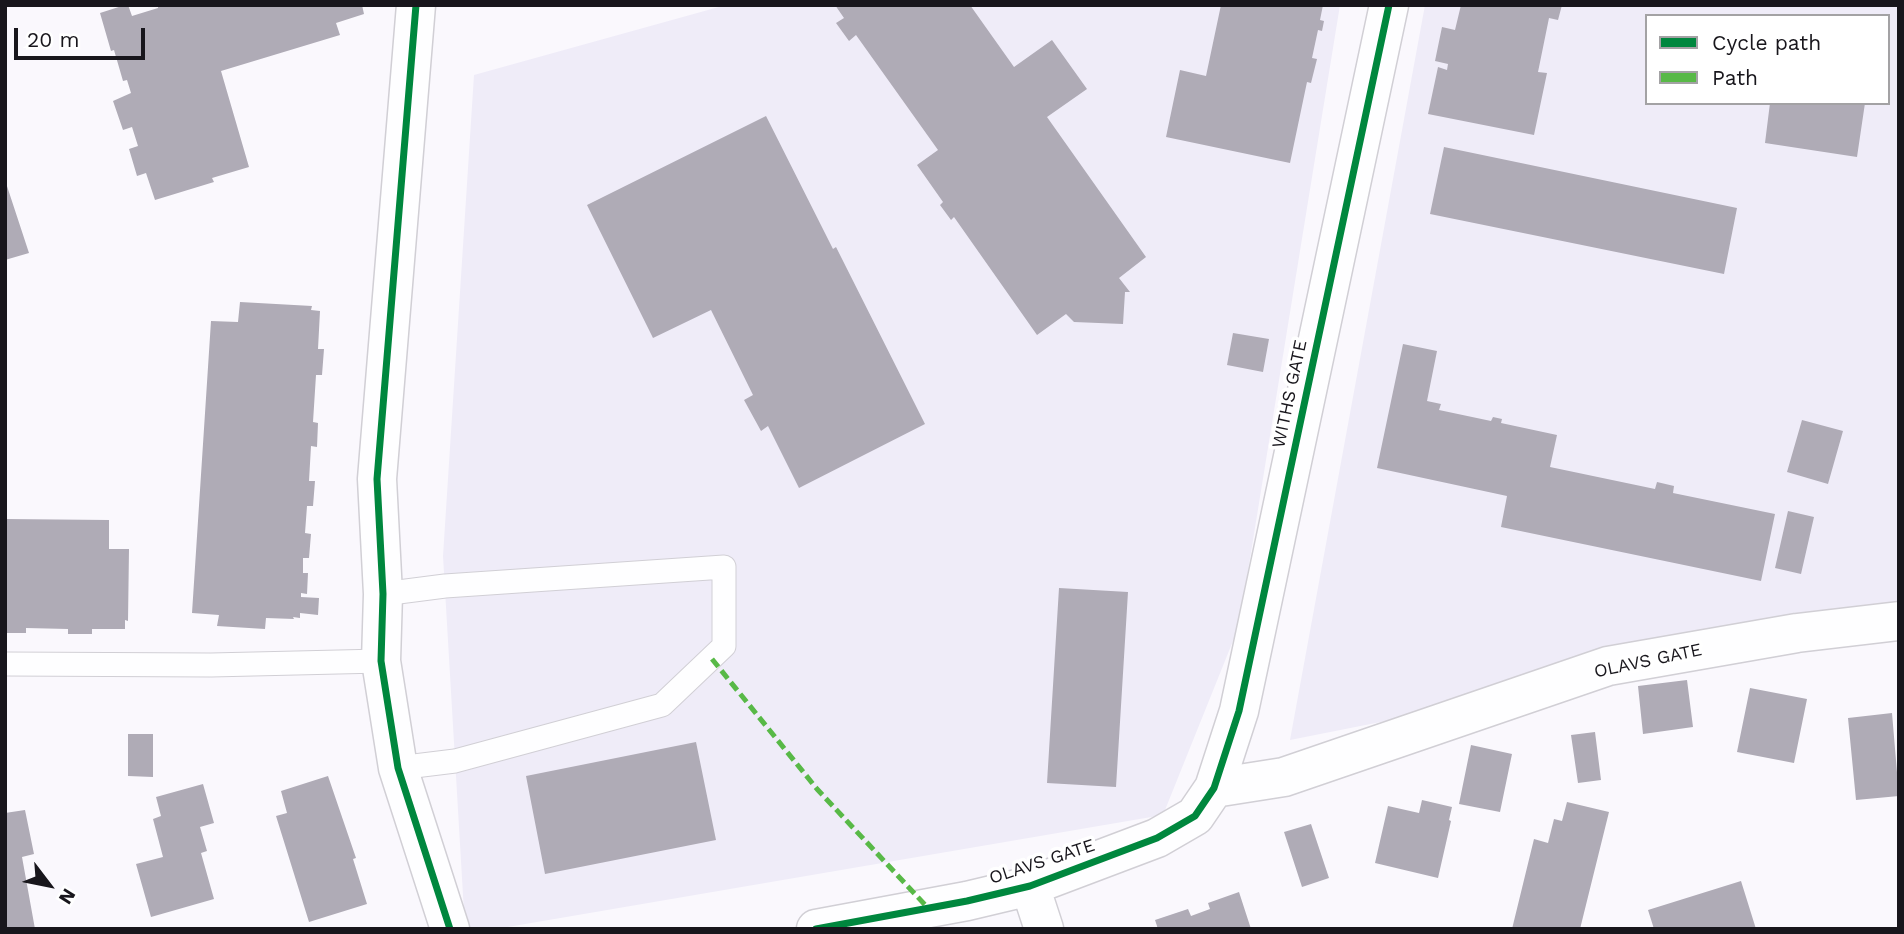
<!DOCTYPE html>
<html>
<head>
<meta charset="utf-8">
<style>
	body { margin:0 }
	#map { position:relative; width:1904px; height:934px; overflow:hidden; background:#faf8fd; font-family:"Work Sans",sans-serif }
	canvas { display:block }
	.frame { position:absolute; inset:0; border:7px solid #18161c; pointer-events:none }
	.legend { position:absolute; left:1645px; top:14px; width:245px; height:91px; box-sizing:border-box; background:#fff; border:2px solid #a3a2a4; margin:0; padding:9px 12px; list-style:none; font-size:21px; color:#18161c }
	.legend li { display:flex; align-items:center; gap:14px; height:35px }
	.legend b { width:35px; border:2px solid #a3a2a4 }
	.north { position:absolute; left:14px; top:850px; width:70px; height:70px; -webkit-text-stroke:5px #fff; paint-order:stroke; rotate:122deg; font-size:19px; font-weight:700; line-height:28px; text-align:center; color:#18161c }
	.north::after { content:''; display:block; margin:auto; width:24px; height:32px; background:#18161c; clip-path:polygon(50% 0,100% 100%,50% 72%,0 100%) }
	.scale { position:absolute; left:14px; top:28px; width:131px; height:32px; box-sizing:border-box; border:4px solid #18161c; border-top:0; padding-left:9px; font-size:21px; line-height:24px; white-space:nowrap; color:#18161c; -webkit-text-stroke:5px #fff; paint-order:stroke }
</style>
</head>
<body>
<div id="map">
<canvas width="1904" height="934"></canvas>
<div class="frame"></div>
<ul class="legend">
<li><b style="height:9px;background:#00873e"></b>Cycle path</li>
<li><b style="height:9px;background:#58b947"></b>Path</li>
</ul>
<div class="north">N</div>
<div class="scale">20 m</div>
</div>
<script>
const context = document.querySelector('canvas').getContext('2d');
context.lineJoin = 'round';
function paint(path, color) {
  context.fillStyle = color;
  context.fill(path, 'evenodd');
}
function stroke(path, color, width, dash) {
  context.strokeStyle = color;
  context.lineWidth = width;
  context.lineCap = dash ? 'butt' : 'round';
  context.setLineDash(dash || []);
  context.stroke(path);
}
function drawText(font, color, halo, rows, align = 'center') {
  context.font = font + ' "Work Sans",sans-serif';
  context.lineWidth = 7;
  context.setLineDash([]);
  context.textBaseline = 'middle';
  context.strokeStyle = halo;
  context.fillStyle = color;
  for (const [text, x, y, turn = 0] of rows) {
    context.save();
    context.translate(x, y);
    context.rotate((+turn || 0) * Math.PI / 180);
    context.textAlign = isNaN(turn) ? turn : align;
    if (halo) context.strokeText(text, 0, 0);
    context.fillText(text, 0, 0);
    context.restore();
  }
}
paint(new Path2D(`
	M726,5h614l-101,621 -76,189 -667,114h-31l-22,-373 31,-481z
	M1425,5h474v614l-609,121zM1647,16h241v87h-241z`), '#efecf8');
paint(new Path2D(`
	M125,5h3l4,11 26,-8v-3h204l2,9 -28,9 4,12 -119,36 28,96 -37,11 2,4 -59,18 -9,-27 -9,3 -8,-27 9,-3 -6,-19 -9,3 -10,-29 18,-8 -4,-13 -4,1 -9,-31 -3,1 -11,-38z
	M835,5h135l44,62 38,-27 35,49 -40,28 99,140 -27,21 11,14h-5l-2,32 -49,-2 -8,-8 -29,21 -83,-118 -3,3 -11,-15 3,-3 -26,-37 21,-15 -82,-115 -7,6 -13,-18 8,-5z
	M1221,5h102l-3,15 4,1 -2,10 -4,-1 -6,28 5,1 -6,24 -4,-1 -17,81 -124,-26 14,-67 26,6z
	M1461,5h101l-4,15 -9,-2 -11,54 9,1 -13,62 -106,-21 10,-47 9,3 1,-6 -13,-3 7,-34 13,3z
	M1770,103h95l-8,54 -92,-14z
	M766,116l67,133 3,-2 89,177 -126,64 -31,-62 -7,5 -17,-31 9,-5 -42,-85 -58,28 -66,-133z
	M1444,147l293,61 -13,66 -294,-60z
	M5,180l24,73 -24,7z
	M240,302l72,4 -1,4 9,1 -2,38h6l-2,26h-6l-3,47 5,1 -1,24 -6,-1 -2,35h6l-2,25h-6l-2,27 6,1 -2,24h-6v15h5l-1,21 -6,-1v4l18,1 -1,17 -18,-2v5l-7,-1 1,2 -28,-1 -1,11 -48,-3 2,-11 -27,-2 19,-292 27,1z
	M1233,333l36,6 -6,33 -36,-7z
	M1403,344l34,7 -10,50 14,3 -2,6 52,11 2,-4 9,2 -1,4 56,12 -7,32 105,22 2,-7 17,4 -1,7 102,21 -14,67 -260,-54 6,-31 -130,-28z
	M1802,420l41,11 -15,53 -41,-12z
	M1788,511l26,6 -13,57 -26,-6z
	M5,519l104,1v29h20l-1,72 -3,-1v9h-33v5h-24v-5l-42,-1v5h-21z
	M1059,588l69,4 -12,195 -69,-4z
	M1687,680l6,47 -50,7 -5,-48z
	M1750,688l57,11 -13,64 -57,-11z
	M1892,713l7,83 -43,4 -8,-82z
	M1595,732l6,48 -23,3 -7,-48z
	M128,734h25v43l-25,-1z
	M696,742l20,98 -171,34 -19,-98z
	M1471,745l41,9 -12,58 -41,-8z
	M328,776l28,82 -3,1 14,45 -58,18 -33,-106 11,-3 -6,-22z
	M203,784l11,39 -14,4 7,24 -6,2 13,46 -63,18 -15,-53 27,-7 -10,-38 8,-3 -5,-19z
	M1422,800l30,7 -3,13 2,1 -13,57 -63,-15 13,-57 31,7z
	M1567,802l42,10 -29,117h-68l22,-90 14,4 6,-24 8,2z
	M25,810l9,44 -12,3 13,72h-30v-116z
	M1311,824l18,54 -27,9 -18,-55z
	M1741,881l15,48h-102l-6,-19z
	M1239,892l12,37h-93l-3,-9 33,-11 3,7 19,-7 -2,-6z`), '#afabb6');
const service = new Path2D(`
	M383,594l62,-8 279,-19v79l-62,59 -207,56 -57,7
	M5,664l206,1 170,-4`);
const minor = new Path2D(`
	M416,5l-39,474 6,115 -2,67 17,107 52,161
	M1214,788l70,-11 324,-111 189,-33 102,-12
	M1030,886l14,43
	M816,929l151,-28 63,-15 127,-48 38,-22 19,-28 25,-77 150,-706`);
stroke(service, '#d1cfd5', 25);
stroke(minor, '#d1cfd5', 41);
stroke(service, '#fefeff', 23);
stroke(minor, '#fefeff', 38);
stroke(new Path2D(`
	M712,659l105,130 111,119`), '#58b947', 5, [10, 5]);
stroke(new Path2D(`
	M416,5l-39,474 6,115 -2,67 17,107 52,161
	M816,929l151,-28 63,-15 127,-48 38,-22 19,-28 25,-77 150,-706`), '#00873e', 7);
drawText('18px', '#18161c', '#fff', [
	["WITHS GATE",1290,394,-78],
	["OLAVS GATE",1648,661,-12],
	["OLAVS GATE",1042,862,-18]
]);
</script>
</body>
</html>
